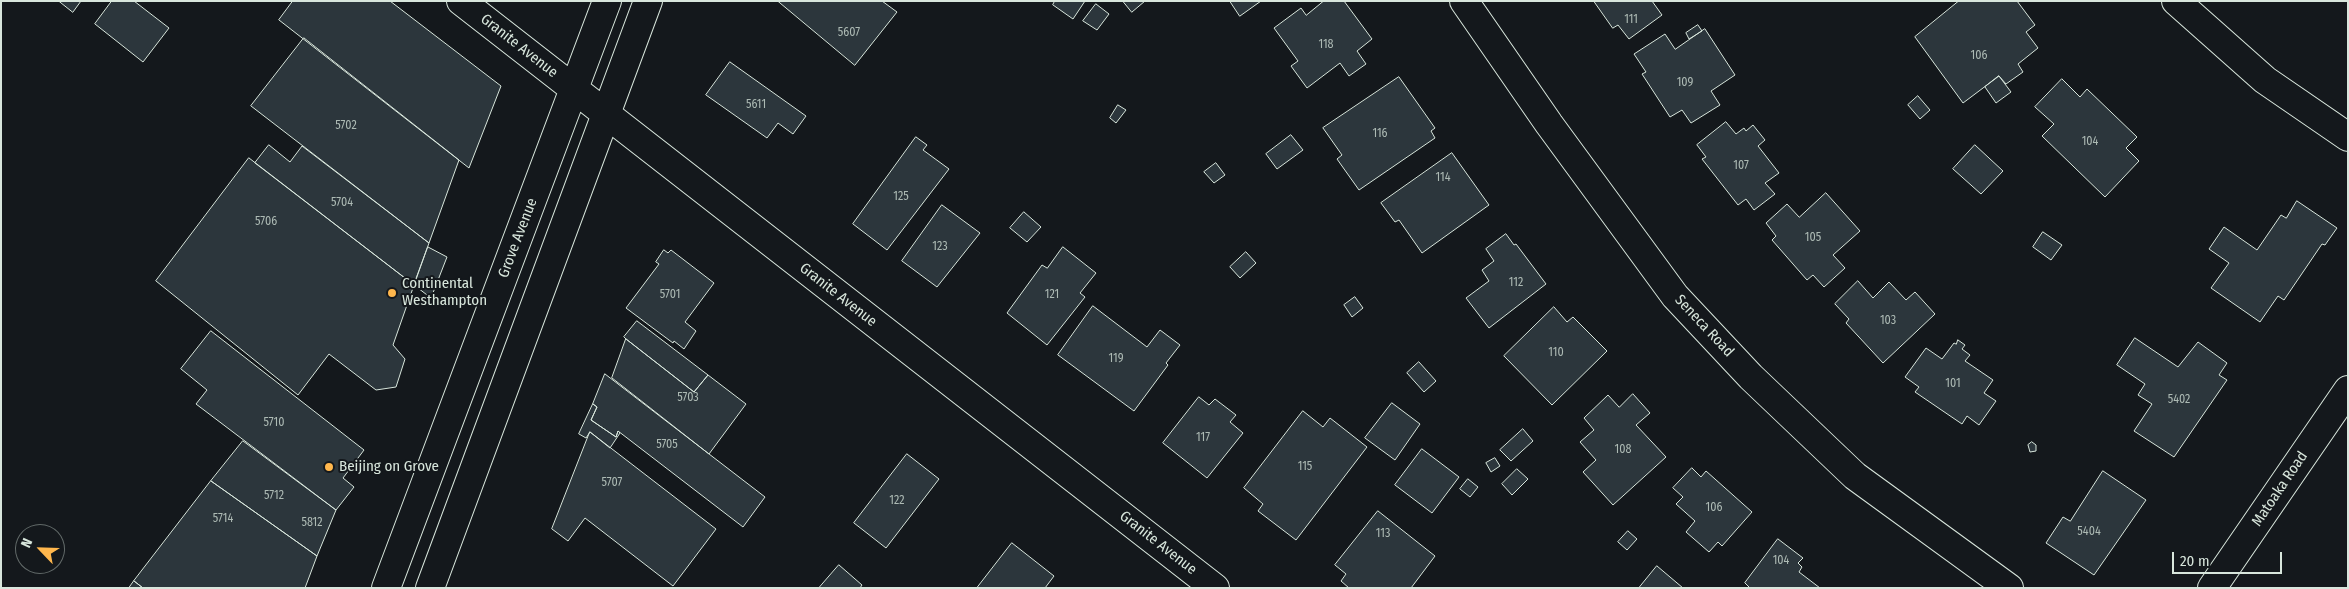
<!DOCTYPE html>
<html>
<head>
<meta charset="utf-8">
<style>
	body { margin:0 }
	#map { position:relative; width:2349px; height:589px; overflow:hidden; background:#14181c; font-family:"Fira Sans Condensed",sans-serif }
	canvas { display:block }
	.frame { position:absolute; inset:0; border:2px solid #d8e6dc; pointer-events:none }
	.north { position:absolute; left:15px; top:524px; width:50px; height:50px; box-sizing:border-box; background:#14181c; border:1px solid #626a69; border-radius:50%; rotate:294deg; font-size:14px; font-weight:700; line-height:20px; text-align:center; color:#d8e6dc }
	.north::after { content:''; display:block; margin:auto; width:18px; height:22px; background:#ffb74d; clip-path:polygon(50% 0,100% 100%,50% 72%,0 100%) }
	.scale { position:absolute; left:2172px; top:552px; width:110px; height:22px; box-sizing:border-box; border:2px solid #d8e6dc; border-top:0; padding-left:6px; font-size:15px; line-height:18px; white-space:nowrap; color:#d8e6dc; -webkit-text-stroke:4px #14181c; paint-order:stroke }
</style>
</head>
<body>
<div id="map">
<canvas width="2349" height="589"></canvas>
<div class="frame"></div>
<div class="north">N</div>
<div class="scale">20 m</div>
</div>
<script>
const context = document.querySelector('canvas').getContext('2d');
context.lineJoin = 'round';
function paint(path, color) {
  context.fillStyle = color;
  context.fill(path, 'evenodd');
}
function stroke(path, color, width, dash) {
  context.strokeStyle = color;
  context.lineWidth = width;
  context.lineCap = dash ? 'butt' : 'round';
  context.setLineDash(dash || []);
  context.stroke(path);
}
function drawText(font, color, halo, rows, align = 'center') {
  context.font = font + ' "Fira Sans Condensed",sans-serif';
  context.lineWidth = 4;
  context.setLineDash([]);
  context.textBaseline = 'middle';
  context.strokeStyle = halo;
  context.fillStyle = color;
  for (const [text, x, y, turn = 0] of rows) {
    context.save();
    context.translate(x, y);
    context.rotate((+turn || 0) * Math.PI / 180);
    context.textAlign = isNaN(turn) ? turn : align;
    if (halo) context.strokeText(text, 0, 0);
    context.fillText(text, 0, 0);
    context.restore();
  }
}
const building = new Path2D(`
	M59,1h22l-8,11z
	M112,1h22l35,27 -26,34 -48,-38z
	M293,1h97l111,85 -32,82 -190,-148z
	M778,1h104l15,11 -42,53z
	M1055,1h30l-12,18 -20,-14z
	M1123,1h22l-13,11z
	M1230,1h31l-21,15z
	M1324,1h20l28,38 -15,12 9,13 -17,12 -9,-13 -33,25 -16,-22 7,-5 -24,-33 27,-20 5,7z
	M1594,1h58l10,14 -33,24 -11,-14 -5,3z
	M1959,1h58l18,24 -9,7 12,16 -20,16 5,8 -17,12 -7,-8 -36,27 -48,-66z
	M1096,4l13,10 -12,16 -14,-9z
	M1698,25l4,6 -13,8 -3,-6z
	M1705,29l30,46 -24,16 9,14 -29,18 -9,-13 -12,7 -28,-43 4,-2 -12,-18 31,-20 10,15z
	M304,38l155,122 -30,83 -178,-137z
	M730,62l76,54 -13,18 -15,-11 -11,15 -61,-43z
	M1999,76l12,16 -15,11 -11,-16z
	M1399,77l36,51 -4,3 4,7 -76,52 -22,-31 5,-4 -19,-27z
	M2062,79l18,18 7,-8 50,48 -11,11 13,13 -34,36 -63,-61 12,-12 -19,-17z
	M1918,96l12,14 -10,9 -12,-14z
	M1118,105l8,5 -10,13 -6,-5z
	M1726,122l10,12 8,-6 2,3 7,-6 12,15 -7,6 21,27 -14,10 10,11 -21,16 -8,-11 -8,6 -36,-46 4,-2 -9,-12z
	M1291,135l12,15 -26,19 -11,-15z
	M916,137l11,8 -4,5 26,19 -62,81 -34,-26z
	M269,145l21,17 12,-16 127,97 -15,42 -159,-122z
	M1975,145l28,26 -22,23 -28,-25z
	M1452,153l37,52 -67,48 -23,-33 -4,2 -14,-19z
	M249,158l165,127 -21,60 12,14 -9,28 -20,3 -47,-36 -31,41 -142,-114z
	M1216,163l9,12 -11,8 -10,-11z
	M1826,193l34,38 -27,24 12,13 -21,19 -11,-12 -6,5 -35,-40 4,-4 -10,-13 21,-19 12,13z
	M2297,201l40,27 -12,17 -3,-1 -38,56 -6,-4 -18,26 -49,-34 18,-25 -20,-14 15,-22 33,23 24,-35 5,3z
	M942,205l38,28 -43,54 -35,-26z
	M1024,212l17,15 -14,15 -17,-14z
	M2043,232l19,13 -11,15 -18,-13z
	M1506,234l8,11 2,-1 30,40 -57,44 -23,-30 23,-17 -7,-11 12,-9 -8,-12z
	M428,247l19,10 -16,41 -17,-13z
	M1063,247l33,26 -16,20 5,4 -38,48 -40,-32 35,-48 5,3z
	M664,250l4,3 3,-3 43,33 -29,39 11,9 -12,18 -10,-8 -1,2 -47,-35 33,-44 -3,-2z
	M1246,252l10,11 -16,15 -10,-11z
	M1858,281l15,17 16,-16 17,18 9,-8 20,22 -52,49 -37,-40 3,-4 -14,-15z
	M1355,297l8,11 -11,9 -8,-12z
	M1093,306l54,41 13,-17 20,15 -14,18 2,2 -34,46 -76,-56z
	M1554,307l13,15 6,-5 34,34 -55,54 -48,-49z
	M637,321l71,54 -14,17 -68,-53 -2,-2z
	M211,331l153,119 -21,28 11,9 -18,23 -140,-106 11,-14 -26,-21z
	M2135,338l43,29 20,-25 29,21 -8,12 8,5 -53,77 -40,-26 18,-27 -14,-9 7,-11 -28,-19z
	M626,339l68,53 14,-17 38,29 -37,50 -97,-76z
	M1958,340l7,5 -3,4 8,6 -5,6 28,19 -9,13 12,8 -17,24 -12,-9 -5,8 -47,-32 4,-5 -14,-10 21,-29 16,11 12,-16 2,1z
	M1419,362l17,19 -12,11 -17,-19z
	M605,374l160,123 -22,30 -125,-96 -2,6 -25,-17 6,-13 -4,-3z
	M1633,394l17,19 -14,12 30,32 -53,48 -30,-33 13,-12 -16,-18 14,-12 -10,-12 24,-23 11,12z
	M1199,397l10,8 6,-6 21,16 -6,7 13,11 -36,45 -44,-35z
	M1392,403l28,21 -25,36 -30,-22z
	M593,404l4,3 -6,13 25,17 2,-6 2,2 -10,15 -20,-16 -4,6 -7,-4z
	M1303,411l20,16 7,-9 37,29 -71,93 -38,-29 5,-7 -19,-16z
	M1523,429l10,12 -22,20 -11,-11z
	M590,432l126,97 -43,57 -88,-68 -17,23 -16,-12z
	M243,441l93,69 -19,46 -106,-75z
	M2032,442l4,3v6l-6,1 -2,-7z
	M1422,449l37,28 -27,36 -37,-28z
	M907,454l32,25 -53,69 -32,-25z
	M1495,458l5,8 -9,6 -5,-9z
	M1692,468l9,9 5,-6 46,41 -30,34 -4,-4 -9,10 -23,-20 9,-11 -19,-17 7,-7 -10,-9z
	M1517,469l11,10 -16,16 -10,-11z
	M2103,471l43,29 -52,75 -48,-32 17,-26 7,4z
	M1468,479l10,8 -8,10 -10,-8z
	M211,481l106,75 -12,32h-162l-9,-7z
	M1378,511l57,45 -24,32h-62l-8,-7 5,-7 -11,-9z
	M1628,531l9,8 -10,11 -9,-8z
	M1778,539l25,19 -5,5 4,4 -3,5 21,16h-70l-5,-5z
	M1012,543l42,33 -9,12h-68z
	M839,565l23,20 -2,3h-41z
	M1657,566l26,22h-44z
	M134,581l9,7h-14z`);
paint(building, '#2c363c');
stroke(building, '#d8e6dc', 1);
const minor = new Path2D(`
	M461,1l754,587
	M1464,1l85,123 126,172 76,81 104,99 154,112
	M2176,1l89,79 83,57
	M386,588l221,-587
	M430,588l218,-587
	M2212,588l136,-198`);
stroke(minor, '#d8e6dc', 30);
stroke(minor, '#14181c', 28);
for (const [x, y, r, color] of [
	[392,293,5,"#ffb74d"],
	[329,467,5,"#ffb74d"]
]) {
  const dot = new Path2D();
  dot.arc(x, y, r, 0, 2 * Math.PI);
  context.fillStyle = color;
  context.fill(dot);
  stroke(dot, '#14181c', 2);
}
drawText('12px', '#adbab4', null, [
	["111",1631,20],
	["5607",849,33],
	["118",1326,45],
	["106",1979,56],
	["109",1685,83],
	["5611",756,105],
	["5702",346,126],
	["116",1380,134],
	["104",2090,142],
	["107",1741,166],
	["114",1443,178],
	["125",901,197],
	["5704",342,203],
	["5706",266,222],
	["105",1813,238],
	["123",940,247],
	["112",1516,283],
	["5701",670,295],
	["121",1052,295],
	["103",1888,321],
	["110",1556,353],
	["119",1116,359],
	["101",1953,384],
	["5703",688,398],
	["5402",2179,400],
	["5710",274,423],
	["117",1203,438],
	["5705",667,445],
	["108",1623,450],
	["115",1305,467],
	["5707",612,483],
	["5712",274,496],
	["122",897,501],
	["106",1714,508],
	["5714",223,519],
	["5812",312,523],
	["5404",2089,532],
	["113",1383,534],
	["104",1781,561]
]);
drawText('15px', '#d8e6dc', '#14181c', [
	["Granite Avenue",519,46,38],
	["Grove Avenue",518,238,-69],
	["Granite Avenue",838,295,38],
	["Seneca Road",1704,326,47],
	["Matoaka Road",2280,489,-56],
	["Granite Avenue",1158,543,38]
]);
drawText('15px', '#d8e6dc', '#14181c', [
	["Continental",402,284],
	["Westhampton",402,301],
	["Beijing on Grove",339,467]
], 'left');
</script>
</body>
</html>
